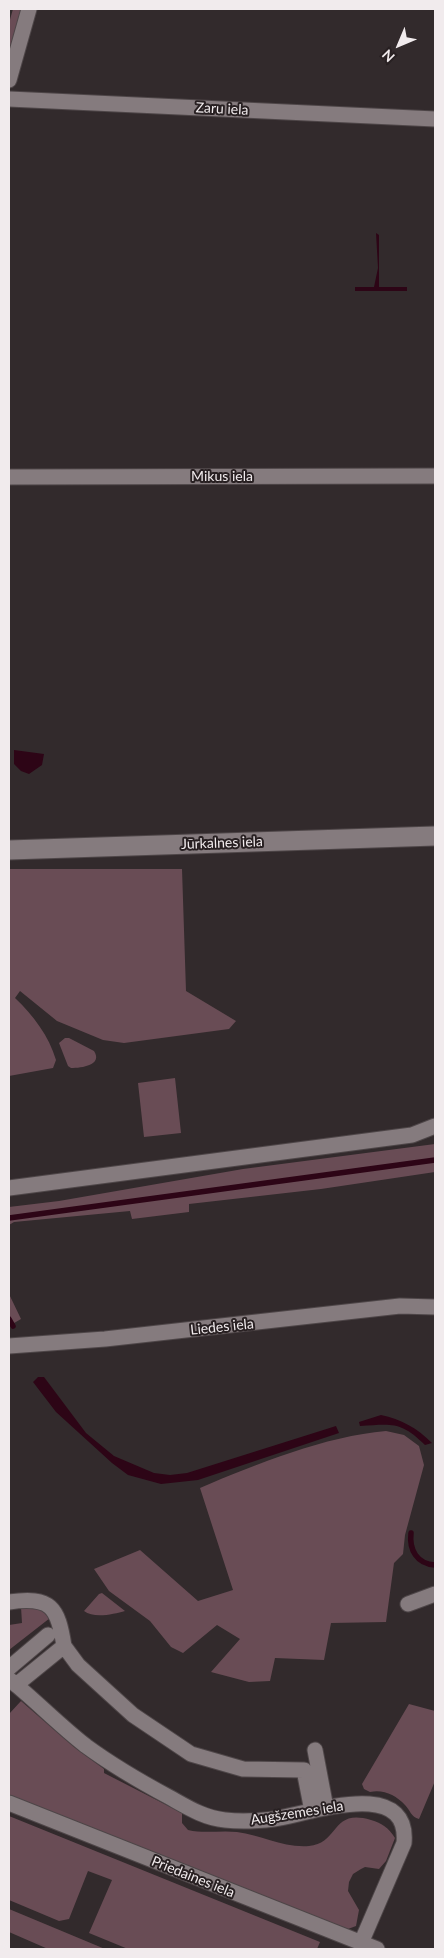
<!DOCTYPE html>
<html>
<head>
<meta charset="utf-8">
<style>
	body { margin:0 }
	#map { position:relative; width:444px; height:1958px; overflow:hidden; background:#322a2c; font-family:Lato,sans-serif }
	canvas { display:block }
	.frame { position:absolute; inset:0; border:10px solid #f1ebed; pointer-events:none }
	.north { position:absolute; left:374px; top:20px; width:50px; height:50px; -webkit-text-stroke:4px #282022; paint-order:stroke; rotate:225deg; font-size:14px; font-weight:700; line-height:20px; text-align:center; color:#f1ebed }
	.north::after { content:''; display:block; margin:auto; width:18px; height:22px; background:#f1ebed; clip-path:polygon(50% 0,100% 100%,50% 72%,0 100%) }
</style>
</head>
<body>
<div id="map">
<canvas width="444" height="1958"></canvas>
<div class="frame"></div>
<div class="north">N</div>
</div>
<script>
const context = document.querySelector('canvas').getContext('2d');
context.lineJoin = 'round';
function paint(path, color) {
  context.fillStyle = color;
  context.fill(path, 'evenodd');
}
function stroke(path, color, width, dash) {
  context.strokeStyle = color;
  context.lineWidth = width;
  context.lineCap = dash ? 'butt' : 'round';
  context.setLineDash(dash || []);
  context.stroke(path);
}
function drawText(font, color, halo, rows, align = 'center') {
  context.font = font + ' Lato,sans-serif';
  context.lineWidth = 4;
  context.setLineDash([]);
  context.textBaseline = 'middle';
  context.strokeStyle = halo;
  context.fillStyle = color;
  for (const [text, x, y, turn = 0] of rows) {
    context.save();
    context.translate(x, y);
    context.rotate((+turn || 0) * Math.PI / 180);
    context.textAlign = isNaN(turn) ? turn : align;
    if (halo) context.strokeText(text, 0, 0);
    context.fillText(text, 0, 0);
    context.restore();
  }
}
paint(new Path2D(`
	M13,9h7l1,3 -12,41v-30z
	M9,869h173l4,122 50,30 -7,8 -105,14 -21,-3 -46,-19 -37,-30 -5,7c18,17 34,38 41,62l-3,8 -44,8z
	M65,1038h4l25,13c9,14 -12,17 -23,17l-3,-2 -9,-23z
	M175,1078l6,55 -37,4 -6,-54z
	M435,1144v28l-114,17 -132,15v8l-57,7 -2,-8 -116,11 -5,3v-18l50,-6 184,-32z
	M9,1294l12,25 -12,7z
	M386,1431l18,4 15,11 5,19 -19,70 -2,19 -9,9 -8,59 -55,1 -7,37 -49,-2 -5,23 -21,1 -38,-10 29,-33 -23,-14 -34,28 -12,-6 -21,-26 -41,-30 -15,-22 46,-19 58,51 35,-11 -33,-102c56,-24 126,-52 186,-57z
	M102,1593l23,18c-11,3 -31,8 -41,0l15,-17z
	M21,1607l19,2 10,9 -41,32v-25l13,-2z
	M21,1701l53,46 30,22v4l78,40v10l6,7c17,4 32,0 49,2 25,3 46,16 72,14 31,-3 22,-38 62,-26 11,3 18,8 24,18l-9,23 -7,8 -14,-2 -4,2 -8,5 -4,8 -1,9 11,19 -3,16 -8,3 -339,-132v-83z
	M409,1704l26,7v70l-16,38c-8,-2 -9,-9 -14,-14 -9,-10 -22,-16 -35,-13l-6,-3 -2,-5z
	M9,1816l311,126 -3,7h-189l-39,-16 23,-53 -24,-9 -19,48 -10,2 -50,-21z
	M9,1909l96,40h-57l-39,-17z`), '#694c55');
paint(new Path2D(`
	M376,233l3,2v52h28v4h-52v-4h19l4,-19z
	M14,750l30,4 -2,11 -13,9 -8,-3 -7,-7z
	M38,1377h6l42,56 28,23 40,17 16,2 17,-2 149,-47 3,7 -141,47 -37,4 -33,-9 -16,-12 -56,-51 -23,-30z
	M381,1415c20,4 36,13 51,28l-7,2c-24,-24 -33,-21 -65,-19l-1,-4z`), '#2d0516');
stroke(new Path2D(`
	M9,1218l426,-58
	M9,1319l4,7
	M411,1533c-2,17 6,31 24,32`), '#2d0516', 5.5);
const minor = new Path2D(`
	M9,80l20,-71
	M9,99l426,20
	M9,477l426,-1
	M9,1188l403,-53 23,-9
	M9,1346l96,-7 295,-33 35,1
	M9,1602c42,-6 49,5 55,44
	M408,1604l27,-10
	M9,1668l39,-33
	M9,1679c26,21 50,46 77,67 26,19 55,36 83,51 18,10 35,21 56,23 16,2 33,1 49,-1 35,-5 136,-43 130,24l-43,100
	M16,1685l48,-39 14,19 55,50 58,39 52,15 61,1 8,41
	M315,1750l11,58
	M9,1803l368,146`);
const tertiary = new Path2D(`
	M9,850l426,-14`);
stroke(minor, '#4e4648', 17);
stroke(tertiary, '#4e4648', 21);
stroke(minor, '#857b7e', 15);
stroke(tertiary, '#857b7e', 19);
drawText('14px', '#f1ebed', '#282022', [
	["Zaru iela",222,109,3],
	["Mikus iela",222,476],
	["Jūrkalnes iela",222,843,-2],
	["Liedes iela",222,1327,-6],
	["Augšzemes iela",297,1813,-9],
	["Priedaines iela",193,1877,22]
]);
</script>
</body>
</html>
